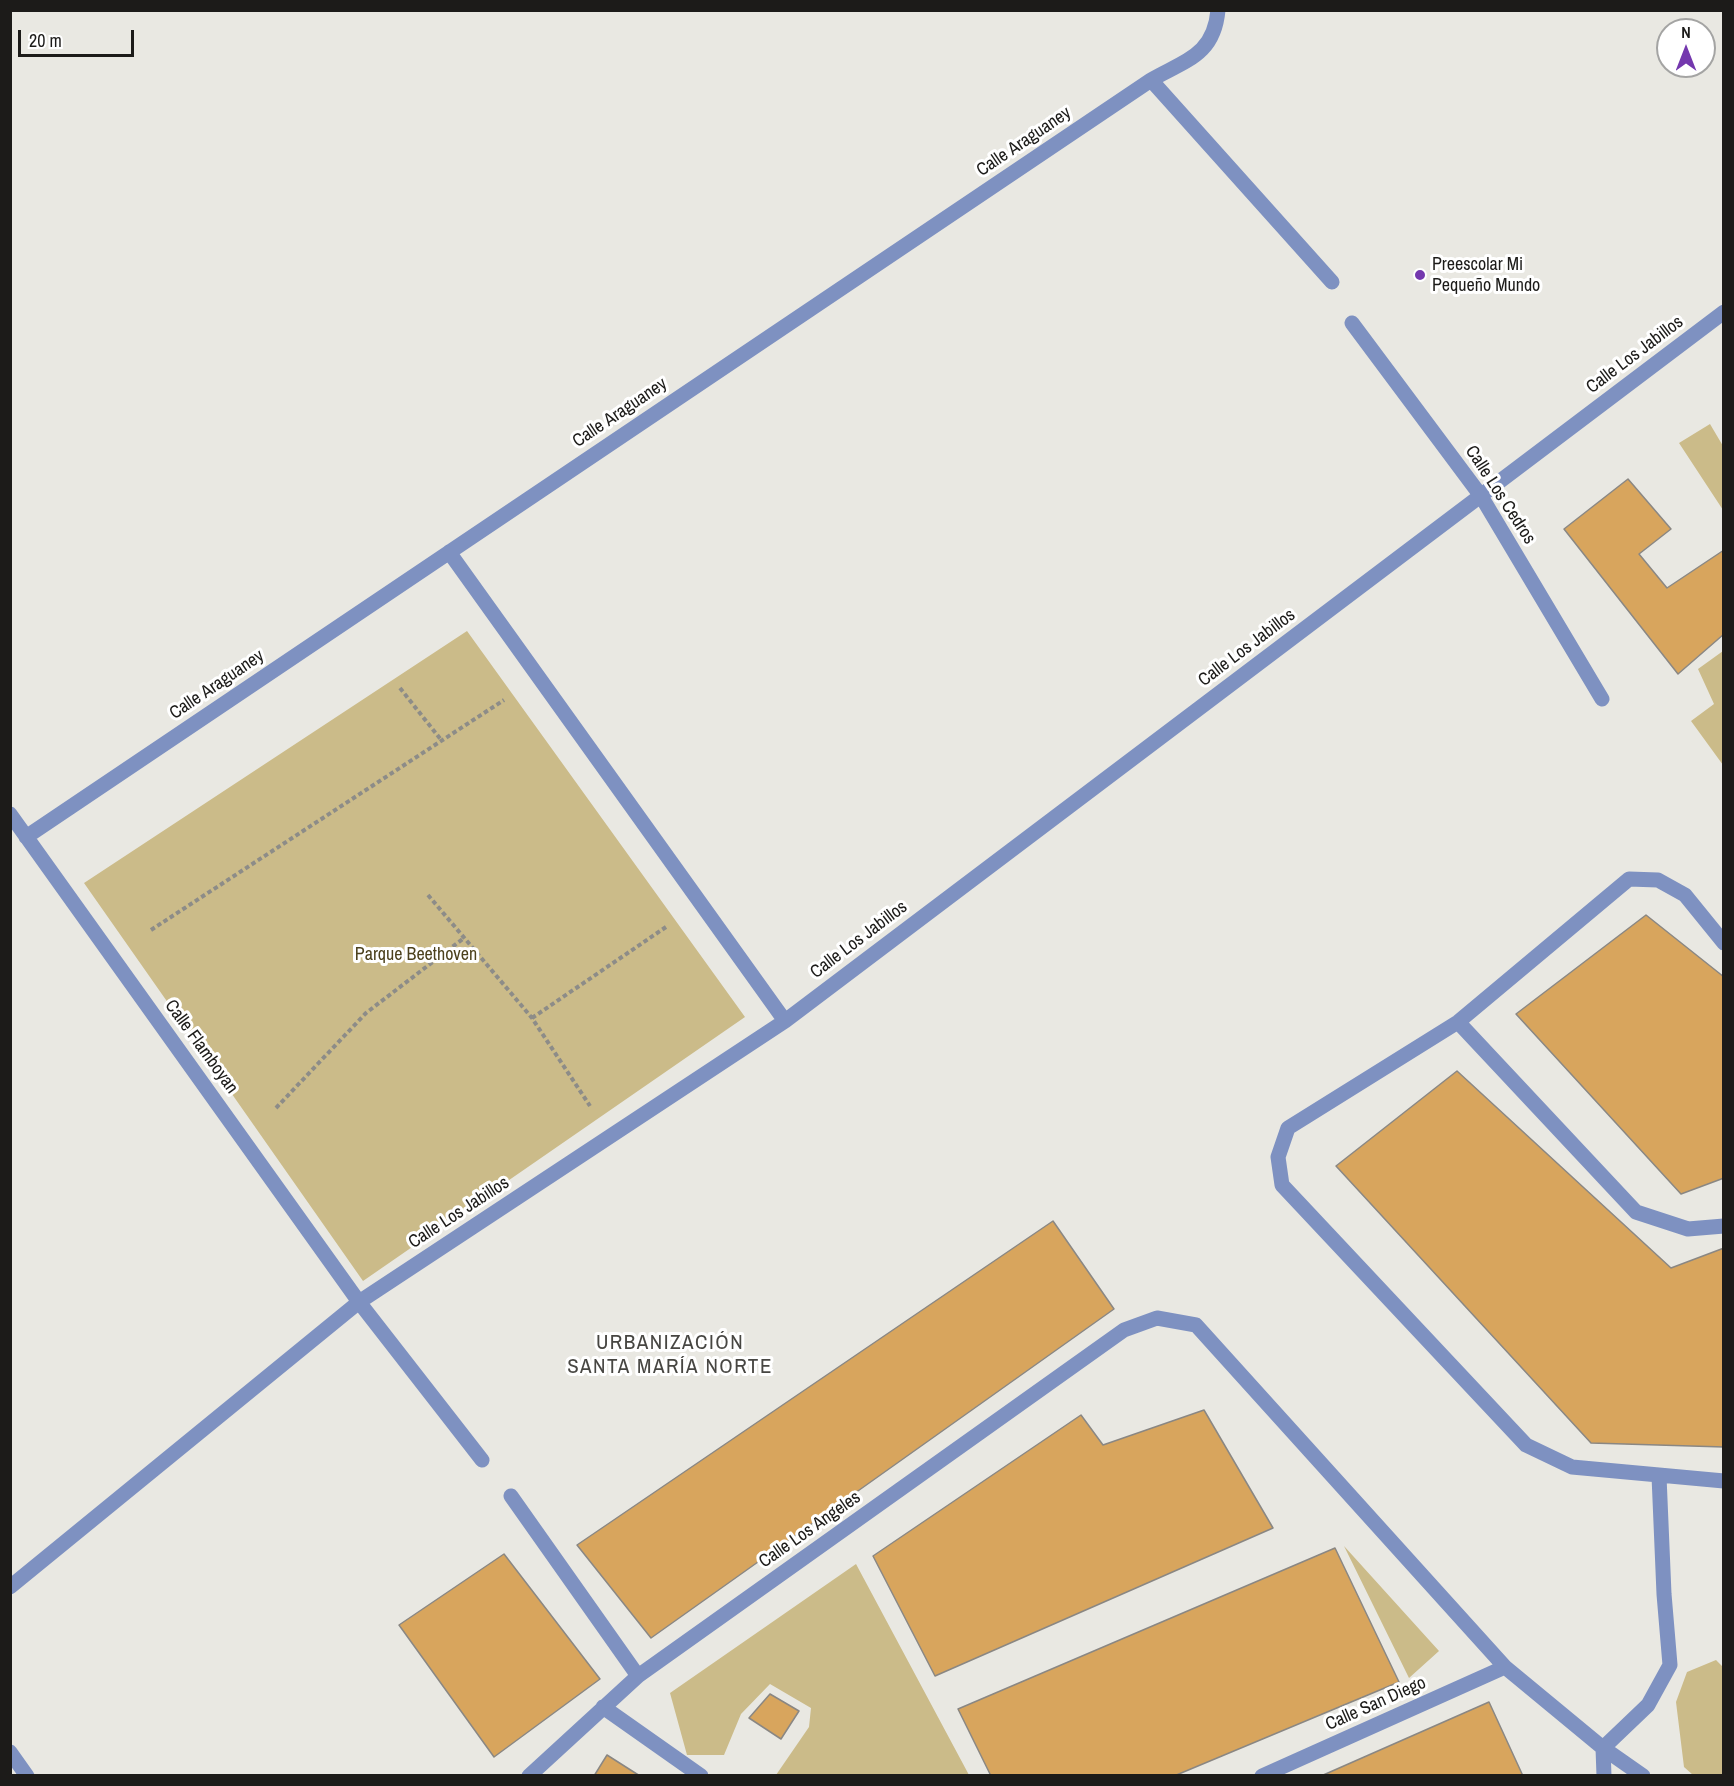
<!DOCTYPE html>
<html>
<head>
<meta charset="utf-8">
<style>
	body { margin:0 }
	#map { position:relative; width:1734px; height:1786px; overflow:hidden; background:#e9e8e2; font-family:"Archivo Narrow",sans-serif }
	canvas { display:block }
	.frame { position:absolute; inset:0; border:12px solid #1c1b19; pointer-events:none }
	.north { position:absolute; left:1656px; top:18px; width:60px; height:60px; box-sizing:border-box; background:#fff; border:2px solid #a4a4a3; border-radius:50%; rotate:0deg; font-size:16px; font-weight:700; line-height:24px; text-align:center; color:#1c1b19 }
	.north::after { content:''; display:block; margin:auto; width:21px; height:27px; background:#7438ae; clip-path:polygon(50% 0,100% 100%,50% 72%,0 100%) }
	.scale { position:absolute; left:18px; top:30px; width:116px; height:27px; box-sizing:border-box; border:3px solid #1c1b19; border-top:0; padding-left:8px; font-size:18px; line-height:21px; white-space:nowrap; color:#1c1b19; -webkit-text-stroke:4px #fff; paint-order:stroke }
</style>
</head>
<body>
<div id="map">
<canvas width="1734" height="1786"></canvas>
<div class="frame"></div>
<div class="north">N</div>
<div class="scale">20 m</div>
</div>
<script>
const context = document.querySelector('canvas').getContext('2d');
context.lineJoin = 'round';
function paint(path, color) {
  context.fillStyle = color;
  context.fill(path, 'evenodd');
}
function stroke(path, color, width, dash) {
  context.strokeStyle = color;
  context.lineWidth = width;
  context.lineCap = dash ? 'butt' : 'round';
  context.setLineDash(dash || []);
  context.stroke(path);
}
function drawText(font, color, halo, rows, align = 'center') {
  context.font = font + ' "Archivo Narrow",sans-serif';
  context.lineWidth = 6;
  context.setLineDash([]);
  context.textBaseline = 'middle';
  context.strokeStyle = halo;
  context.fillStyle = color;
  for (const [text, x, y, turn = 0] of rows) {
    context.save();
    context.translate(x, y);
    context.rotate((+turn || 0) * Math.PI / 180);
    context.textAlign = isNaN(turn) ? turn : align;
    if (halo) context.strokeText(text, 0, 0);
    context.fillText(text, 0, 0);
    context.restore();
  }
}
paint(new Path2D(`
	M1710,424l13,22v64l-44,-67z
	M467,631l278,386 -382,264 -279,-398z
	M1723,651v114l-32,-44 23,-17 -16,-35z
	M1344,1546l95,105 -30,27z
	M856,1564l113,211h-193l33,-48 2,-19 -41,-24 -29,30 -17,41h-37l-17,-62z
	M1716,1660l7,7v108h-30l-9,-8 -8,-65 11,-30z`), '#cbbb89');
const building = new Path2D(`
	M1628,479l43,50 -32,25 28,34 57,-38v84l-46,40 -114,-145z
	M1646,915l78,62v201l-43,16 -165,-180z
	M1457,1071l214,197 53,-20v199l-133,-4 -255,-277z
	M1053,1221l61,88 -463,329 -74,-93z
	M1204,1410l69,118 -338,148 -62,-120 208,-141 22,30z
	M1335,1548l64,134 -225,94h-183l-33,-67z
	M504,1554l96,125 -106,78 -95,-132z
	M770,1694l29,17 -18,28 -32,-21z
	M1489,1702l34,74h-202z
	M607,1755l33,21h-46z`);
paint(building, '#d8a55d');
stroke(building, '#8a8783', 1.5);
stroke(new Path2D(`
	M400,688l42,53
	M428,895l104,123 58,88
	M151,930l353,-230
	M532,1018l134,-91
	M276,1108l90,-95 98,-75`), '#8d8c88', 4, [4.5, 3]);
stroke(new Path2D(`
	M1151,80l181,202
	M1352,323l129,173 121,203
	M449,552l336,469
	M10,814l349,488 123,158
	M26,837l1125,-757c35,-20 63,-25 67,-70
	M1724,943l-39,-48 -27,-15 -29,-1 -171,143 -170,106 -10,29 4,28 244,260 46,22 152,14
	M1458,1022l178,190 52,17 36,-3
	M511,1496l127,180
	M10,1587l349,-285 426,-281 939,-709
	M603,1707l98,69
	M10,1752l17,24
	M529,1776l109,-100 486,-346 33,-12 39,7 309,342 98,81 40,28
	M1262,1776l243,-109
	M1604,1776l-1,-28 45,-43 22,-40 -6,-71 -5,-118`), '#7e91c1', 15);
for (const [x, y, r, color] of [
	[1420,275,6,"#7438ae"]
]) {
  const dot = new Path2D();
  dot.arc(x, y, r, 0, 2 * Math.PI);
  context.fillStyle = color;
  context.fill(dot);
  stroke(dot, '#fff', 2);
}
drawText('18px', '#1c1b19', '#fff', [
	["Calle Araguaney",1024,142,-34],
	["Calle Los Jabillos",1635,355,-37],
	["Calle Araguaney",620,413,-34],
	["Calle Los Cedros",1500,495,57],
	["Calle Los Jabillos",1247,648,-37],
	["Calle Araguaney",217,685,-34],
	["Calle Los Jabillos",859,940,-37],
	["Calle Flamboyan",201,1047,54],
	["Calle Los Jabillos",459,1213,-33],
	["Calle Los Angeles",810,1530,-35],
	["Calle San Diego",1376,1704,-24]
]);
drawText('18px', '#1c1b19', '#fff', [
	["Preescolar Mi",1432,265],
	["Pequeño Mundo",1432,286]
], 'left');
drawText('18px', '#4c411d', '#fff', [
	["Parque Beethoven",416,955]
]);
context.letterSpacing = '1.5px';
drawText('21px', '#474642', '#fff', [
	["URBANIZACIÓN",670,1343],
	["SANTA MARÍA NORTE",670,1367]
]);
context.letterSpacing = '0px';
</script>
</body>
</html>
